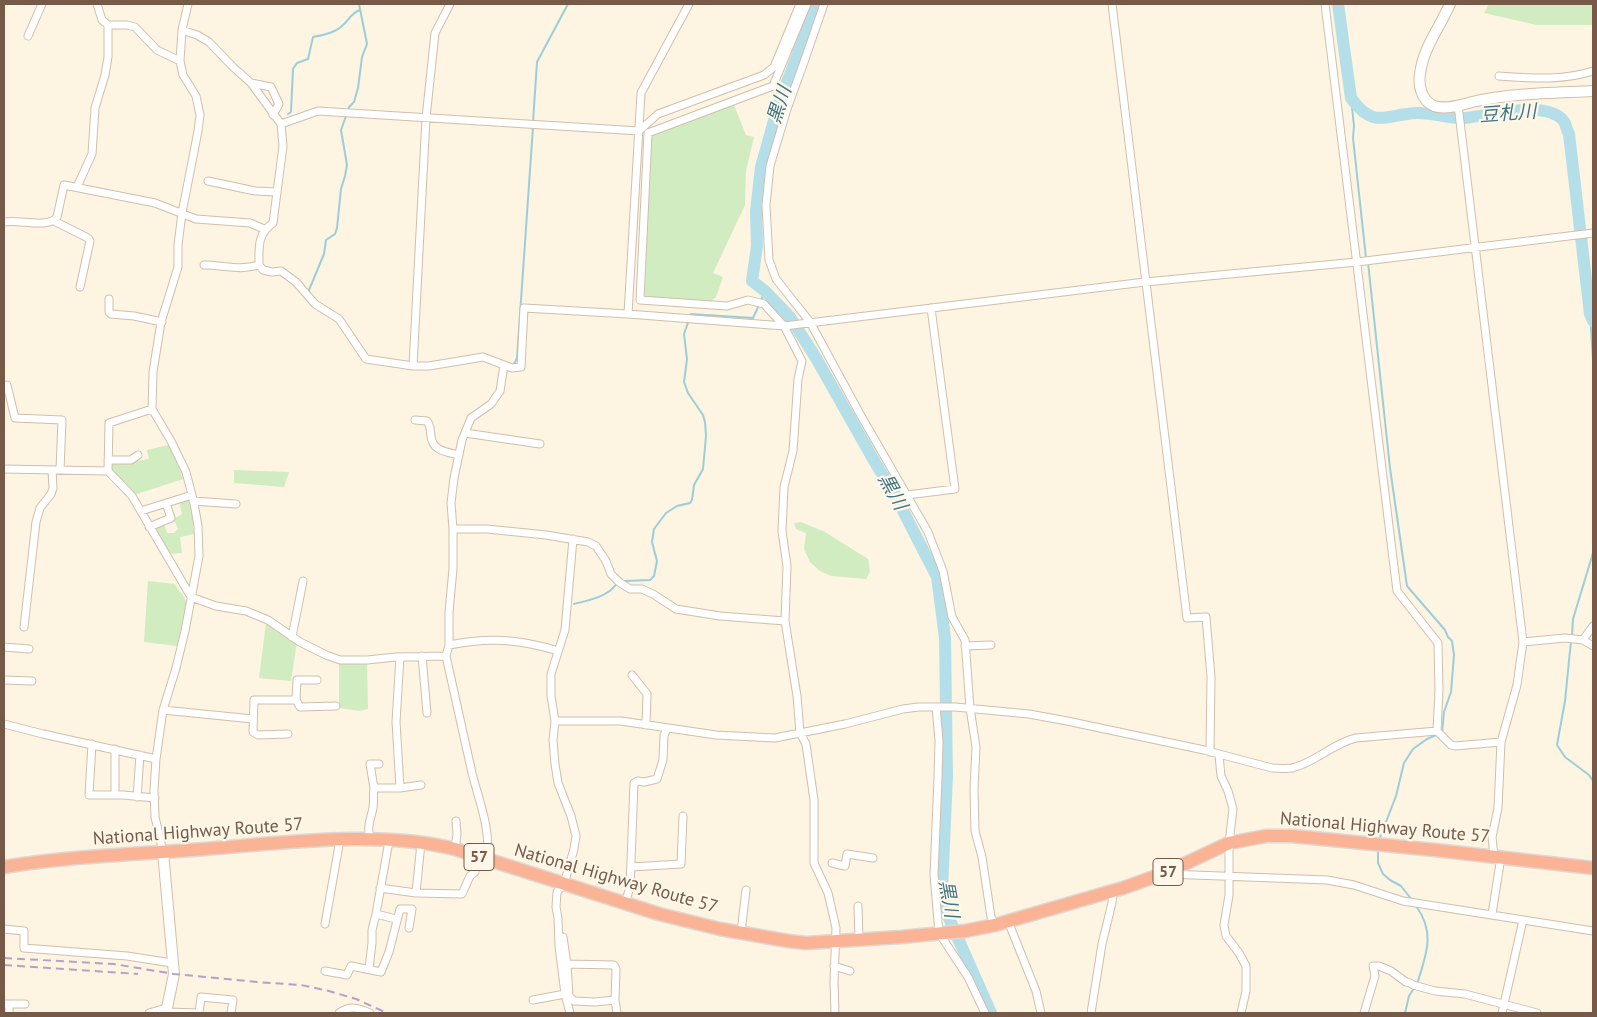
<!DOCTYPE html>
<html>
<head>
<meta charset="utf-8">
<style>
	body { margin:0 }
	#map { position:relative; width:1597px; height:1017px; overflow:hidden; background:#fdf4e2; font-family:"PT Sans",sans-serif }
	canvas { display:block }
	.frame { position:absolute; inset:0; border:5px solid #765a47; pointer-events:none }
</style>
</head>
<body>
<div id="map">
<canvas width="1597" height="1017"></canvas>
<div class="frame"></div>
</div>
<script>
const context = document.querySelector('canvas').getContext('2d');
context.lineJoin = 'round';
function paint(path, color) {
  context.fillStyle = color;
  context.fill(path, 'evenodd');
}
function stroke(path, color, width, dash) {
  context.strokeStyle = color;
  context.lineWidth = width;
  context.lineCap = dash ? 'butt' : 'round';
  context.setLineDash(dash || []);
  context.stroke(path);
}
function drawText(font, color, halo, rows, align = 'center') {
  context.font = font + ' "PT Sans","Noto Sans JP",sans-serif';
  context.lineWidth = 4.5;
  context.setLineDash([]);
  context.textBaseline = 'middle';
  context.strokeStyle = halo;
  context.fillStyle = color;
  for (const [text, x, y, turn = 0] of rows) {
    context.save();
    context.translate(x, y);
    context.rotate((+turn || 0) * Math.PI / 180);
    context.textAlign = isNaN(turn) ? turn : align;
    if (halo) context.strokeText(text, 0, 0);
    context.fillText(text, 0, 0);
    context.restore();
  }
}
paint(new Path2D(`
	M1489,4h104v21h-56l-53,-12z
	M734,105l12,30 8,2 -8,34 -1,34 -32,68 10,4 -7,20 -6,5 -68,-5 8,-163z
	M168,445l6,9 9,25 -49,16 -5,-9 -18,-16 -1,-7 27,-2 12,-2 -2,-9z
	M234,470l55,2 -5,15 -50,-4z
	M189,499l3,14 2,21 -14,3 2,16 -13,1 -16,-26 11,-5 3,10h7l4,-4 -4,-10 8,-5 -3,-12z
	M801,522l24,10 43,27 2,12 -4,8 -35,-3 -11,-5 -10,-9 -6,-13 2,-16 -10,-4 -2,-6z
	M148,581l27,3 5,8 2,1 5,11 -10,42 -33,-4z
	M266,623l31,19 -6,39 -32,-3z
	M339,661l28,2 1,46 -8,2 -21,-3z`), '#d0ecc0');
stroke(new Path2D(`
	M1351,98l3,28 -1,12 13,120
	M348,112l1,-5 5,-5 4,-14 4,-31 5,-13 -8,-40
	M288,114l3,-2 2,-43 4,-6 11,-4 5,-22c10,-2 21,-4 29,-11 7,-6 9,-13 18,-16
	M533,122l4,-60 31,-58
	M1368,262l22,206 17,118 38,44 3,7 4,4 2,14 -3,37 -7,20 -2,21h-1
	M309,290l15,-36 2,-14 9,-6 2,-6 4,-39 4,-13 2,-11 -6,-35 5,-14
	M761,300l4,-9
	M1590,314l3,46
	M514,364l3,-6 16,-231
	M624,581l26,-1 4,-4 3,-15 -5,-19 2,-13 12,-16 11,-7 13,-3 2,-3 2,-15 9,-16 3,-33 -1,-14 -2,-7 -15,-22 -4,-11 3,-23 -3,-25 7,-20 62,4 6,-13
	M574,604c11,-3 25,-5 34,-12 4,-2 6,-6 9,-8
	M1572,636l1,-17 20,-66
	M1571,641l-6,60 -8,44 8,12 24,18 4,6
	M1379,840l17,-44 8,-33 9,-14 14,-10 9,-4
	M1378,849v14l5,11 7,6 11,6 11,14
	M1416,906c20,27 10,49 1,78
	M1405,1013l4,-17 5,-8`), '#9bceda', 2);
stroke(new Path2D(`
	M817,4l-39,102 -17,61 -5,44 1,35 -5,35 13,10 25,26 26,41 56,99 27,46 38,74 8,61 2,138 -5,114 3,18 7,17 39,88
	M1338,4l13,94c22,31 34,17 65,15 17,-1 33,6 49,5 25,-2 84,-20 100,5 1,3 2,8 4,11l21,180 3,7`), '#b5dfe8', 12);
const street = new Path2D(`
	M807,4l-34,82 -125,47 -8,167 87,6 21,-6 16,4 20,22 18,35 -4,18 -5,72 -9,36 -2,44 5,35 -2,55 12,75 3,37 6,11 8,56v63l14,30 8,35 -2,54 1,31
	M824,4l-20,58 -17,47 -17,57 -4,39 3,55 7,19 34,43 50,92 68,118 15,39 9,46 13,23 5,68 6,39 -2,42 1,42 7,26 9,60 4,8
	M1112,4l75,614 19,-1 5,60 -1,75
	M1325,4l72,587 41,52 1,47 -2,41
	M108,25h19l8,2 22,23 23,11
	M182,30l15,5 12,7 24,25 18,16 30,41 2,22 -10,77c-16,11 -14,25 -14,42l4,5 9,2 9,-1 15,11 19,22 24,15 27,40 47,7h16l54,-9 29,11 9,-1 3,-59 104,6 156,12 361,-44 212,-20 236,-29
	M28,36l14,-32
	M1499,76c32,2 64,5 94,-5
	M251,83l20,4 8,17 -6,11
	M1458,105l65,537 -6,43 -16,57 -3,66 -6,29 2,19
	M281,124l37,-13 321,20 19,-17 106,-39 10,-8 26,-63
	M208,181l47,10 22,1
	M77,187l15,-33 3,-46 10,-33 3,-18v-32l-6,-5 -5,-16
	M54,221l34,17 2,3 -10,46
	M4,222c14,-3 45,7 53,-5l7,-32 91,18 41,16 54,4 14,6
	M204,265c19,0 36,6 55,0
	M109,299v13l2,2 23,2 28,6
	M628,314l13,-221 48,-89
	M413,366l13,-248 9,-85 15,-29
	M7,385l8,33 47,2 -2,50
	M415,420l12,1c4,5 3,9 4,15 1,15 16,16 28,19
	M465,433l75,11
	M108,460h23l7,-5
	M4,469l104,2 24,25 59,101 25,9 30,5 22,9 32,22 26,13 14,5h27l29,-3 50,-1
	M108,471l1,-48 43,-14
	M907,495l48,-6 -24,-181
	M193,501l43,3
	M141,511l51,-16
	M149,527l22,-9 -5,-15
	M453,529h34l59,6 42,7 8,4 10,15 5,13 8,8 11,7h12l11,5 23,15 44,7 65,5
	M24,627l12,-105 4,-14 11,-14 2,-6 -1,-18
	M292,637l11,-56
	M1583,640l10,-14
	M1523,642l42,-4 18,2 10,6
	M449,645c39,-8 71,-6 109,6
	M965,646l26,-1
	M4,647l25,2
	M422,656l5,57
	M400,657l-4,65 4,66
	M632,675l15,19 -1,31
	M4,680l28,1
	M317,680h-20l-1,20 4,7 36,-1
	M936,707l3,34 -1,37 -4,97 5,58 29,44 17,36
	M163,710l90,9
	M555,721h66l95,14 59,3 70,-14 58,-15 15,-2h37l74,7 38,7 137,29 68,18c6,0 13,1 20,0 23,-5 41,-25 64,-30l81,-7 14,14 4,1 46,-4
	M4,724l39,10 113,25
	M288,734l-30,1 -5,-3 1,-32h42
	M92,744l-3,51h34l32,3
	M1219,755l2,21 7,15 5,18 -4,34v52l-5,30 2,11 13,17 7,13v25l-5,22
	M379,764h-9l4,24h26l21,-3
	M115,795v-46
	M137,797l3,-42
	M370,840c-3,-15 0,-18 3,-32 1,-6 0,-14 1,-20
	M455,849l2,-15 -1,-13
	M163,852l-8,-35 -1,-27 2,-31 7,-49 13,-42 9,-37 14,-75 -1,-30 -4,-23 -8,-31 -15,-31 -19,-32 1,-37 8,-50 17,-55v-22l4,-32 16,-82 2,-16 -4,-19 -13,-21 -3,-14 2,-31 6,-26
	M487,859c4,-30 -8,-58 -15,-86 -9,-39 -17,-78 -26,-117l3,-11v-33l4,-43v-40l-2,-26 3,-25 8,-38 9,-22 20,-14 9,-13 4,-26
	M832,863l13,3 2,-12 26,4
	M631,867l50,-3 2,-48
	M1167,874l160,6 27,5 49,16 190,30
	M380,888l36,5 5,-50
	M416,893l46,1 8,-18 5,-4
	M625,904l5,-17 4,-104 4,-2 6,1 13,-3 6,-19 1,-25 3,-6
	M858,906l1,33
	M376,914l20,5
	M1492,914l9,-57
	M1008,921l28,70 5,22
	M325,924l15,-84
	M4,929l20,2v17l103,8 45,7
	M741,932l5,-42
	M563,937l4,27 2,32 5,5 21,1 20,-2 1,-31 -2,-4 -47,-1
	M834,966l16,5
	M369,969l3,-26v-13l4,-16 13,-73
	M325,971l22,4 4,-9 30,6 8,-20 11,-43h12l-3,19
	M533,1000l32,-6
	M615,1000l2,13
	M4,1004h5v9
	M9,1004h16
	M166,1012l33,1
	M149,1013l17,-5
	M199,1013l2,-16 32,3 -2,13
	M339,1013c11,-8 20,-5 31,0
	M570,1013l-5,-19 -6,-48 -1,-28 -2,-11 1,-15 7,-8 10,-35 2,-13 -5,-20 -13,-33 -3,-19 -2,-24 2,-19 -4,-25v-22l14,-44 8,-91
	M1091,1013l11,-69 10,-41 1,-13
	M1364,1013l11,-37 -2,-10h6l12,5 15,11 4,1 3,2 22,6 30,3 72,19
	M1502,1013l21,-93`);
const secondary = new Path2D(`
	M1450,4c-10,23 -27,44 -30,70 -2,12 2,27 14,32 11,4 27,-1 38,-4 39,-9 81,-9 121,-11
	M163,852l11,122 -8,39`);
const highway = new Path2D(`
	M4,867c66,-11 134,-13 201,-18 78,-6 173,-19 250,0l204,65 61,15 68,12 18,2 95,-6 64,-6 30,-6 128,-37 42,-15 64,-30 37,-7h26l143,14 158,18`);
stroke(street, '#d1beab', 9);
stroke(secondary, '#d5bda8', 12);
stroke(highway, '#ded7d3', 15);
stroke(street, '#fff', 7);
stroke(secondary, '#fff', 10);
stroke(highway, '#fbb395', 12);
stroke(new Path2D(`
	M4,958l110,6 60,10 83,8 44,3 28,6 27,8 31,14
	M4,965l134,9`), '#b7a0c7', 2, [8, 5]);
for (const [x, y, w] of [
	[479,857,30],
	[1168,872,30]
]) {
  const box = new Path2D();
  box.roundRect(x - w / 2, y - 13.5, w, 27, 4);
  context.fillStyle = '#fff7e9';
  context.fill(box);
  stroke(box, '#765a47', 1);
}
drawText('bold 16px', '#765a47', null, [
	["57",479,857],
	["57",1168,872]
]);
drawText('18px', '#765a47', '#fff7e9', [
	["National Highway Route 57",1385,828,5],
	["National Highway Route 57",198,832,-4],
	["National Highway Route 57",616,879,16]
]);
drawText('italic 19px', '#3c7684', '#fff7e9', [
	["黒川",780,105,-72],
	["豆札川",1508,114,-4],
	["黒川",892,492,61],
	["黒川",948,899,80]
]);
</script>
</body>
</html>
